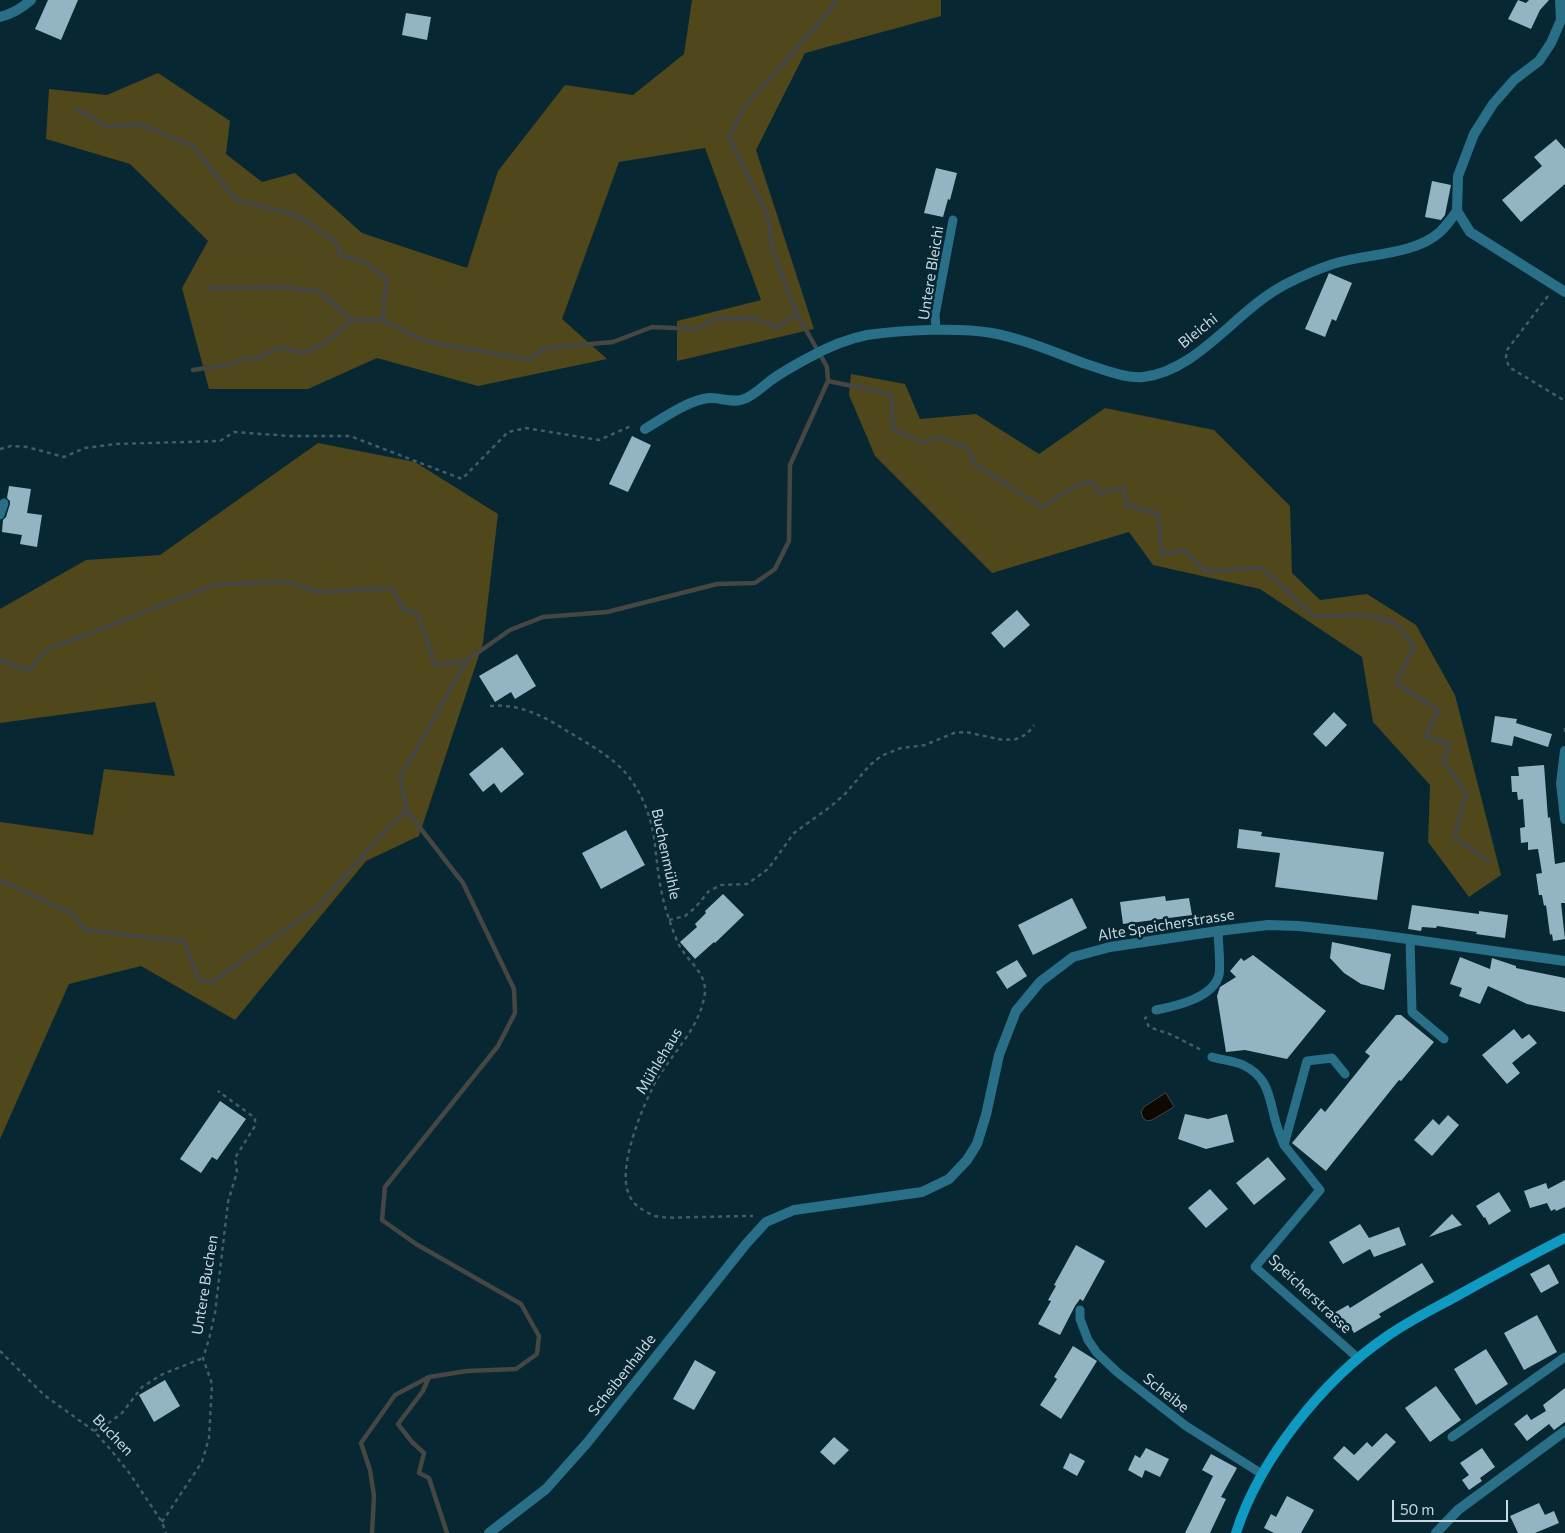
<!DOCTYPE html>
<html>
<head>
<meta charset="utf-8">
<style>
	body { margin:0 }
	#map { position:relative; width:1565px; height:1533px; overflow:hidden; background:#072732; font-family:Commissioner,sans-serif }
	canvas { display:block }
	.scale { position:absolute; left:1392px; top:1500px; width:116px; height:22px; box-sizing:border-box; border:2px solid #c7d8e0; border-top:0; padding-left:6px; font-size:15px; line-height:18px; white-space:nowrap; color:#c7d8e0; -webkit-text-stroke:4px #072732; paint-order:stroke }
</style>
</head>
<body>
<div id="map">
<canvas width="1565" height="1533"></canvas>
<div class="scale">50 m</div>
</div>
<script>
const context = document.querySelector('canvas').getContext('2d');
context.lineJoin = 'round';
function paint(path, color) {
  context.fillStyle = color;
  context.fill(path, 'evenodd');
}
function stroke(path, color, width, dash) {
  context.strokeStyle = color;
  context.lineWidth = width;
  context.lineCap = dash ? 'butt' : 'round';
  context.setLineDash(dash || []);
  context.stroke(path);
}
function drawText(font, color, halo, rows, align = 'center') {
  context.font = font + ' Commissioner,sans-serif';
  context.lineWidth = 5;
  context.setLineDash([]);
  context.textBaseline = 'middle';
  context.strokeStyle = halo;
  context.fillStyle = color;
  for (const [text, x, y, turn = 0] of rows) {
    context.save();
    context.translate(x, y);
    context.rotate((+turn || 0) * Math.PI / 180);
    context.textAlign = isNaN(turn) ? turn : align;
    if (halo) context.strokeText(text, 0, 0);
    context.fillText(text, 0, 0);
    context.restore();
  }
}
paint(new Path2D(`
	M692,0h249v16l-136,37 -49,97 58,179 -137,32v-40l84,-21 -56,-152 -86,14 -57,157 45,40 -129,27 -101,-28 -69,31h-99l-27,-101 26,-47 -78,-77 -84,-25 3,-50 58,6 51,-22 72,48 -4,33 36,28 33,-9 67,60 105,35 31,-97 67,-86 68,10 51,-41z
	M851,374l54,10 15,35 56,-5 63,40 66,-46 109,22 76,76 2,67 28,27 47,-6 49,31 39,70 46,180 -32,22 -41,-55 2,-57 -57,-63 -11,-65 -102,-68 -107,-24 -24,-33 -137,41 -117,-117 -26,-61z
	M318,443l97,19 83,52 -15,129 -64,193 -53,25 -131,159 -94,-54 -72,18 -69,155v-317l93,13 11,-66 71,7 -20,-74 -155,21v-114l86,-49 74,-5z`), '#50471a');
const water = new Path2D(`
	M1166,1093l8,14 -22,13 -5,1 -4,-3 -2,-6 3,-5z`);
paint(water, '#0e0800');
stroke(water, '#464643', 1);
stroke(new Path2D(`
	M76,109l33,18 30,-3 54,22 42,53 64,17 39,28 2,11 27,8 20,17 -5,40 44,21 103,19 16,-12 68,-6 39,-15 45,2 17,-10 39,-1 24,9 20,-13
	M211,288l70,-1 39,5 31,28h31
	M193,370l38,-6 14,-6 11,1 25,-12 22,6 24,-11 24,-22
	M828,381l63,13 2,35 30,14 16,-6 28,11 8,16 66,43 35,-21 16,-5 7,12 24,-6 4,18 31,9 4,40 22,-4 21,21 57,-3 52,48 54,-1 27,8 19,23 -18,37 42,27 -12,27 23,7 -5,18 22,31 -11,44 34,25
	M0,660l29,10 17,-20 170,-66 71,-2 33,10 72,-4 11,21 15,5 17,51 31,-4
	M0,880l71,33 14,17 99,11 15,39 13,2 105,-75 75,-84 15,-12
	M429,1377l-6,14 -25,33 14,18 12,11 -5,20 10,5 18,55
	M372,1533l2,-37 -4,-26 -9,-27 34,-48 34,-18 38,-6 49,-2 21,-15 2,-18 -18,-32 -105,-60 -34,-24 3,-33 113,-141 17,-33 -1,-24 -51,-106 -56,-72 -7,-35 26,-43 40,-72 44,-31 33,-13 64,-5 110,-28 38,-1 20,-14 14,-28 1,-76 38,-84 -1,-14 -30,-53 -24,-62 -5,-35 -39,-80 16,-31 81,-91 10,-15`), '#464643', 4.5);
paint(new Path2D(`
	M48,0h30l-17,40 -26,-11z
	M1518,0l8,3 3,-3h20l-9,10 -9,19 -23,-10z
	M406,13l25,4 -4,23 -25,-5z
	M1556,139l9,10v35l-44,38 -19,-22 40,-34 -8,-9z
	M936,168l21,5 -7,27 -2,-1 -5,18 -19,-4z
	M1432,181l19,4 -6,30 -4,5 -16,-3z
	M1329,273l23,10 -16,38 -4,-2 -7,18 -20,-8z
	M632,436l19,9 -23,47 -19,-8z
	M9,486l22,3 -4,24 15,2 -5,32 -17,-3 2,-9 -20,-3 1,-12 3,-3 4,-13v-3l-3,-3z
	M1017,610l13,15 -26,23 -13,-15z
	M517,654l19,32 -21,13 -4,-7 -16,10 -16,-26z
	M1334,712l13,13 -21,22 -13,-13z
	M1495,716l22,3 -1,4 36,11 -4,13 -34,-11 -2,10 -21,-4z
	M502,747l22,27 -23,19 -7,-10 -11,9 -14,-18z
	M1544,765l4,53 2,-1 5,47 10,-2v41h-4l4,36 -12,2 -1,-7 -2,1 -4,-30 -2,1 -2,-11h-3l-3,-21 6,-1 -4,-24 -10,1v-8l-7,1 -1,-15 5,-1 -2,-28 -5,1 -1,-8h-5l-1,-16h8l-1,-9z
	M1239,829l23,3 -1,4 123,16 -7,48 -102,-13 5,-34 -43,-5z
	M626,830l19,35 -44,24 -19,-36z
	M723,894l21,21 -29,28 -1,-1 -19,17 -15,-17 17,-15 -2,-3 11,-11 -1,-2z
	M1165,896l1,5 23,-3 3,17 -69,9 -3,-22z
	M1072,898l15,30 -54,27 -15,-30z
	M1412,905l67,9v-3l29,4 -3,23 -29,-4 1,-2 -40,-6 -1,2 -14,-1 -1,4 -13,-2z
	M1332,942l59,12 -7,36 -23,-6 -17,-11 -14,-15z
	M1253,955l73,56 -39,48 -42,-9 -19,2 -9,-56 3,-9 16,-10 -6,-6 11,-13 3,3z
	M1460,957l30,12 2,-11 24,8v2l49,10v34l-38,-8 -39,-18 -8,18 -21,-8 3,-8 -12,-4z
	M1017,960l10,16 -20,13 -11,-17z
	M1396,1015h5l33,27 -33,39 -2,-1 -73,91 -34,-28 29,-35 4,4 45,-56 -5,-4z
	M1514,1029l8,10 7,-5 8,9 -25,20 8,10 -13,11 -25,-29z
	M220,1101l26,18 -29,41 -5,-3 -11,16 -21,-14z
	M1185,1114l23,5 19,-5 7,28 -28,7 -28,-10z
	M1448,1115l11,10 -27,31 -18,-16 19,-21 6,6z
	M1268,1157l18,22 -32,26 -18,-22z
	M1565,1180v27l-9,4 -1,-2 -4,2 -4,-8 -17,5 -6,-17 22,-8 2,6z
	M1210,1189l18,20 -22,19 -18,-20z
	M1499,1192l12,19 -22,14 -4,-8 -1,1 -8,-12z
	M1452,1214l10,11 -33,12z
	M1360,1224l9,14 30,-11 7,18 -32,12 -4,-8 -27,15 -14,-22z
	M1076,1245l29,16 -22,40 -3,-2 -5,7 -15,29 -22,-11 13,-23 -3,-1 8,-14 -2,-1z
	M1422,1263l12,19 -55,32 2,3 -27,16 -3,-5 -6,3 -11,-18 14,-8 2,3z
	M1549,1264l10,19 -18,10 -11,-19z
	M1537,1315l20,37 -33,18 -20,-37z
	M1073,1346l24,15 -36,58 -21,-14 17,-26 -3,-2z
	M1486,1349l22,35 -32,21 -22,-36z
	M695,1360l21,12 -22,38 -21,-11z
	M165,1380l15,26 -26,16 -15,-27z
	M1436,1386l25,34 -31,22 -25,-34z
	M1565,1388v34l-11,8 -5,-6 -22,17 -13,-17 13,-10 4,6 15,-9 -3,-6z
	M1386,1433l10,9 -38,39 -25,-23 11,-12 10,9 13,-13 5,5z
	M834,1437l15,13 -15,15 -14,-13z
	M1146,1448l23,11 -9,18 -15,-7 -3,8 -14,-8 7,-15 5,3z
	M1482,1448l13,19 -15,11 2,3 -13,9 -7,-10 7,-5 -9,-12z
	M1070,1453l15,8 -8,15 -14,-8z
	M1211,1454l26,14 -16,29 5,2 -16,34h-25l28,-57 -11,-6z
	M1287,1496l27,14 -13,23h-27l-10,-5 7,-14 5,3z
	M1539,1503l6,12 9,-4 5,12 -24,10h-17l-8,-17z`), '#93b5c3');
stroke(new Path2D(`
	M1548,296l-41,54 -1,8 3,9 56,34
	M0,449l11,-3 16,1 37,10 21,-9 30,-4 105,-3 14,-9 56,4h60l112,43 46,-47 18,-4 73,12 32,-14 2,1
	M490,706c28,-3 54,10 77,25 15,9 31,18 45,29 25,19 40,54 43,85 3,27 5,48 14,74 3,9 7,20 11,28 9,15 26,26 25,45 -4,35 -32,60 -49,89 -13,24 -38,84 -28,111 3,9 9,15 17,19 3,2 7,4 10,5 14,3 28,1 42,1 19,0 37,-1 56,-1
	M1565,728v4
	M669,920l16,-4 10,-8 14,-17 12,-6 26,-1 10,-7 11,-8 26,-36 36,-26 15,-13 24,-28 12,-10 20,-8 24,-3 29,-12 12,-1 37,8 13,-1 11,-5 7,-9
	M1147,1017l-2,1 4,9 23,8 31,16
	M0,1351l44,44 50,36 17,19 19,24 32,48 4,11
	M94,1431l12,-6 16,-12 20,-26 21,-13 40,-16
	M162,1522l40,-60 7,-24 3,-54 -9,-26 6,-19 6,-26 13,-111 9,-30 -2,-14 20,-32v-8l-37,-27`), '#415d67', 2.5, [4, 4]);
stroke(new Path2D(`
	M936,330l-1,-15 18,-95
	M0,515l4,-12
	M1410,939l2,73 32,27
	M1156,1010c20,-4 57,-12 63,-35 2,-9 -1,-35 -1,-44
	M1212,1057c10,3 22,4 31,8 26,12 26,33 33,58 2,7 5,15 8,22
	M1345,1074l-13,-16 -25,3 -23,84 36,45 -65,77 103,91
	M1080,1310v9l8,21 9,13 20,19 69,54 76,48
	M1452,1437l113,-80`), '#2a6f88', 9);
stroke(new Path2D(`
	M1560,0l1,20 -10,23 -12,18 -25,19 -21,24 -19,30 -16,42 -1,35 13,21 95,60
	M0,17c12,-3 22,-9 31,-17
	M645,429c17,-10 43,-29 64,-31 12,-1 23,6 35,1 9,-3 18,-12 26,-18 12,-9 25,-16 38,-23 18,-10 38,-19 59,-23 35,-5 91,-8 125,-2 32,6 64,20 94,31 15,5 41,15 57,13 56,-6 94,-69 145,-94 14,-7 30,-14 45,-19 33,-11 80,-8 107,-32 6,-6 12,-14 17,-21
	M1565,751l-4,32 4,36
	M489,1533l57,-44 41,-46 159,-199 20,-22 28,-12 128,-18 27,-13 18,-19 10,-16 9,-29 13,-60 17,-44 24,-29 33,-25 37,-10 108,-16 50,-6 31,1 73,8 193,27
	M1436,1533l22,-23 107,-79`), '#2a6f88', 10);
stroke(new Path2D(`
	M1236,1533c23,-73 87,-153 150,-196 21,-15 45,-27 69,-40 36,-20 73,-40 110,-59`), '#0f9ac2', 10);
drawText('15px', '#c7d8e0', '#072732', [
	["Untere Bleichi",931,273,-81],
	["Bleichi",1198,331,-39],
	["Buchenmühle",666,854,78],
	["Alte Speicherstrasse",1166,925,-9],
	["Mühlehaus",659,1061,-59],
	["Untere Buchen",205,1285,-81],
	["Speicherstrasse",1310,1294,43],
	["Scheibenhalde",622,1375,-52],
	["Scheibe",1166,1393,38],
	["Buchen",113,1435,46]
]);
</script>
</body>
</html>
